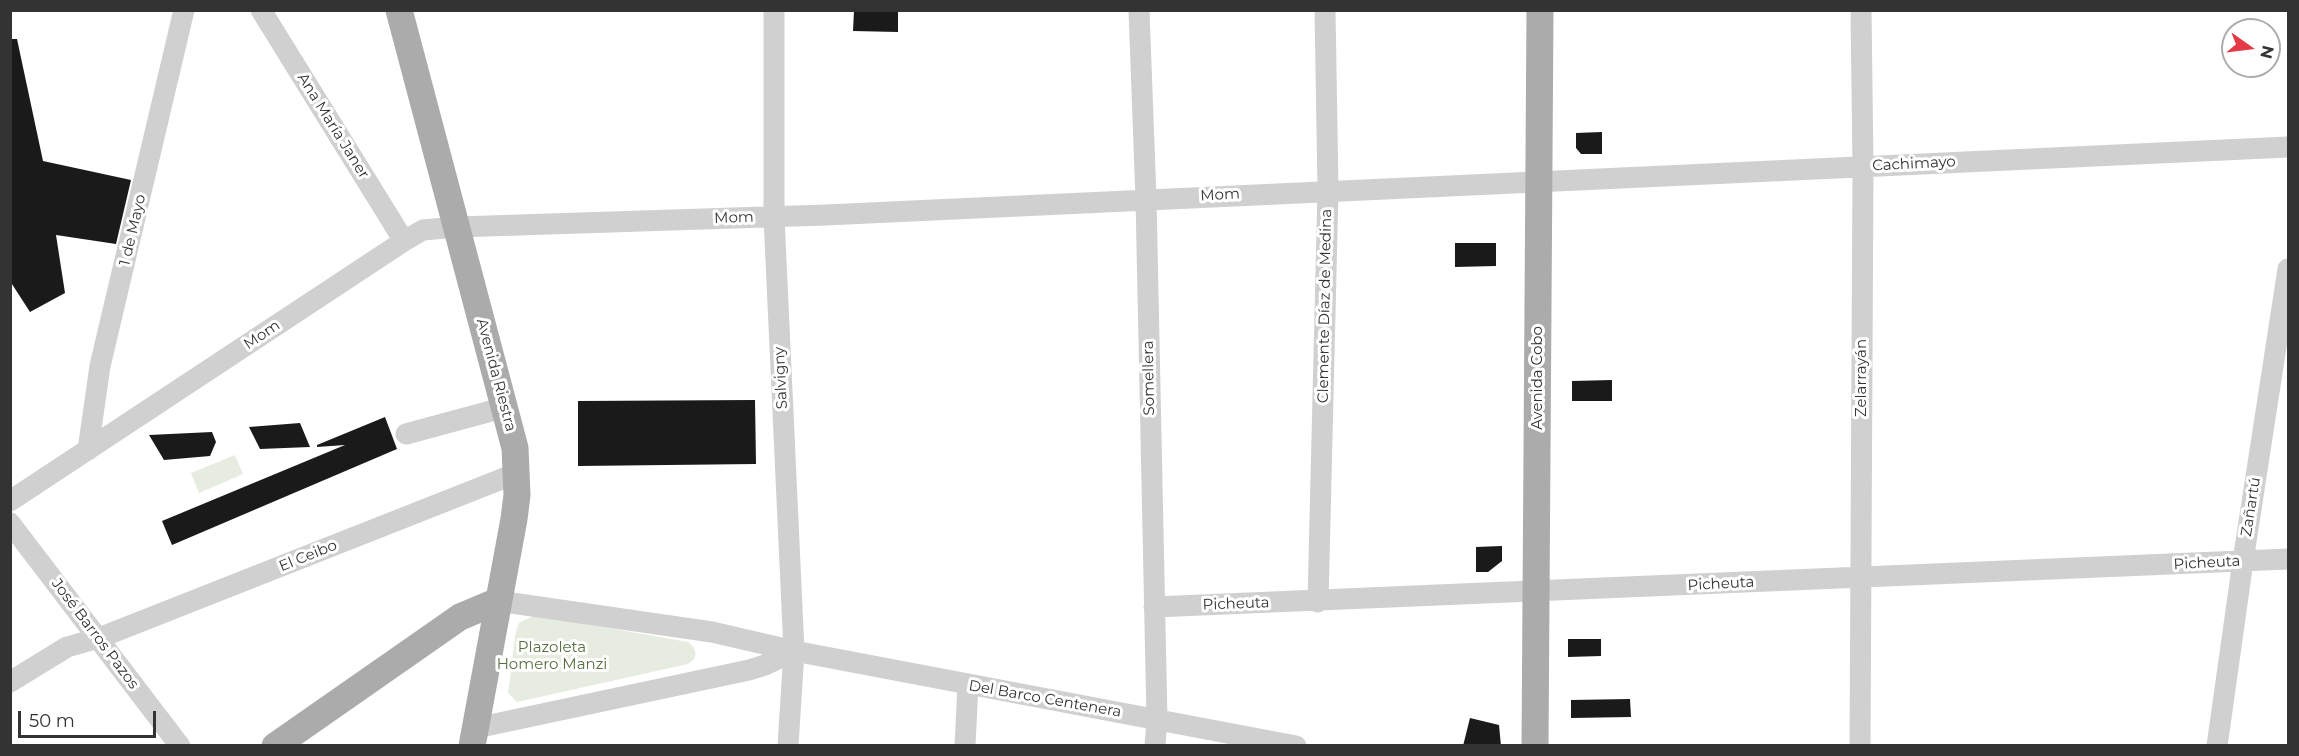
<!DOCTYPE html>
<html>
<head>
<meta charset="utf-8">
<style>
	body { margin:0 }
	#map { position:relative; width:2299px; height:756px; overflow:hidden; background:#fff; font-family:Montserrat,sans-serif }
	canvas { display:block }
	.frame { position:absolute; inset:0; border:12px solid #333; pointer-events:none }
	.north { position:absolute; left:2221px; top:18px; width:60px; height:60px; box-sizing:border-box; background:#fff; border:2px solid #adadad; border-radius:50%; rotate:104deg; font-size:16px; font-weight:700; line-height:24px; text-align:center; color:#333 }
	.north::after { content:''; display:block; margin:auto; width:21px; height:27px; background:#e63946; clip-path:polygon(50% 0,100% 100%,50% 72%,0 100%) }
	.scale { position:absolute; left:18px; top:711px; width:138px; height:27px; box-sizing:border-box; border:3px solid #333; border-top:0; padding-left:8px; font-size:18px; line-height:21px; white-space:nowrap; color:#333; -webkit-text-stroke:4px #fff; paint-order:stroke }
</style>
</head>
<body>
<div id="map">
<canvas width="2299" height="756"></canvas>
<div class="frame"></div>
<div class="north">N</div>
<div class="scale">50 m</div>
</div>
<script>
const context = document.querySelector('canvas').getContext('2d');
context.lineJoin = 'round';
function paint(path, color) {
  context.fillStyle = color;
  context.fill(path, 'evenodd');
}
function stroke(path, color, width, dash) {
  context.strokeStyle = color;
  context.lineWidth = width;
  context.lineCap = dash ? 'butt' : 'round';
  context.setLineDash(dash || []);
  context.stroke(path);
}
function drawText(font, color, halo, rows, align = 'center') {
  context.font = font + ' Montserrat,sans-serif';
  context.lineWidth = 6;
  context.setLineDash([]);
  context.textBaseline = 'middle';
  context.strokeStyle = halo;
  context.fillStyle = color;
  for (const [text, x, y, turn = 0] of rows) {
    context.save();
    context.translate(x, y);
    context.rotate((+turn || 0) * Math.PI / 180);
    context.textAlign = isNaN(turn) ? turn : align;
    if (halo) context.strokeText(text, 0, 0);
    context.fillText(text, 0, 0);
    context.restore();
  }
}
paint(new Path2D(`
	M235,455l8,19 -44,19 -8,-20z
	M535,615l153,27c9,7 11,16 0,22l-171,38 -9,-9 8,-62 3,-8z`), '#e6ecdf');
paint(new Path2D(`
	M854,10h44v22l-45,-1z
	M10,39h7l26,122 88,19 -15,64 -60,-9 9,58 -35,19 -20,-31z
	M1602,132v22h-21l-5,-6v-15z
	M1455,243h41v23l-41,1z
	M1612,380v21h-40v-20z
	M755,400l1,64 -178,2v-65z
	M385,417l12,32 -225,96 -10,-24 183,-76 -28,2v-2z
	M300,423l10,24 -50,2 -11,-22z
	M212,432l4,10 -6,14 -46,4 -15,-25z
	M1502,546v15l-14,11h-12v-25z
	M1568,639h33v17l-33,1z
	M1630,699l1,18 -60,1v-18z
	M1470,718l29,7 2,21h-38z`), '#1a1a1a');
stroke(new Path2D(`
	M261,10l143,231
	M774,10v207l20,434 -6,95
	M1139,10l7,189 11,520 -2,27
	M406,434l100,-27
	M88,450l12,-84 84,-356
	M10,501l394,-260 19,-11 34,-3 369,-12 1462,-68
	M10,523l170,223
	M498,601l214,31 82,19 502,95
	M1318,602l10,-412 -3,-180
	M1154,607l1134,-48
	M10,682l57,-35 32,-9 418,-165
	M476,728l273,-58 16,-5 29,-14
	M965,746l3,-62
	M1860,746l3,-580 -2,-156
	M2217,746l26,-185 45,-292`), '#d0d0d0', 21);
stroke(new Path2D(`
	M399,10l116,438 2,47 -3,24 -42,227
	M275,746l185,-129 38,-16
	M1535,746l5,-736`), '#ababab', 27);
drawText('15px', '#333', '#fff', [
	["Ana María Janer",333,126,58],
	["Cachimayo",1914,164,-3],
	["Mom",1220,195,-3],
	["Mom",734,218,-2],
	["1 de Mayo",133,230,-77],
	["Clemente Díaz de Medina",1325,306,-89],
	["Mom",262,335,-34],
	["Avenida Riestra",496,375,75],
	["Salvigny",781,378,-93],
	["Somellera",1149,378,-91],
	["Avenida Cobo",1538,378,-90],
	["Zelarrayán",1862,378,-90],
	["Zañartú",2251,507,-81],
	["El Ceibo",308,556,-22],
	["Picheuta",2207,563,-3],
	["Picheuta",1721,584,-3],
	["Picheuta",1236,604,-2],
	["José Barros Pazos",95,634,53],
	["Del Barco Centenera",1045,699,10]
]);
drawText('15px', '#56703f', '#fff', [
	["Plazoleta",552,648],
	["Homero Manzi",552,665]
]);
</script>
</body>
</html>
